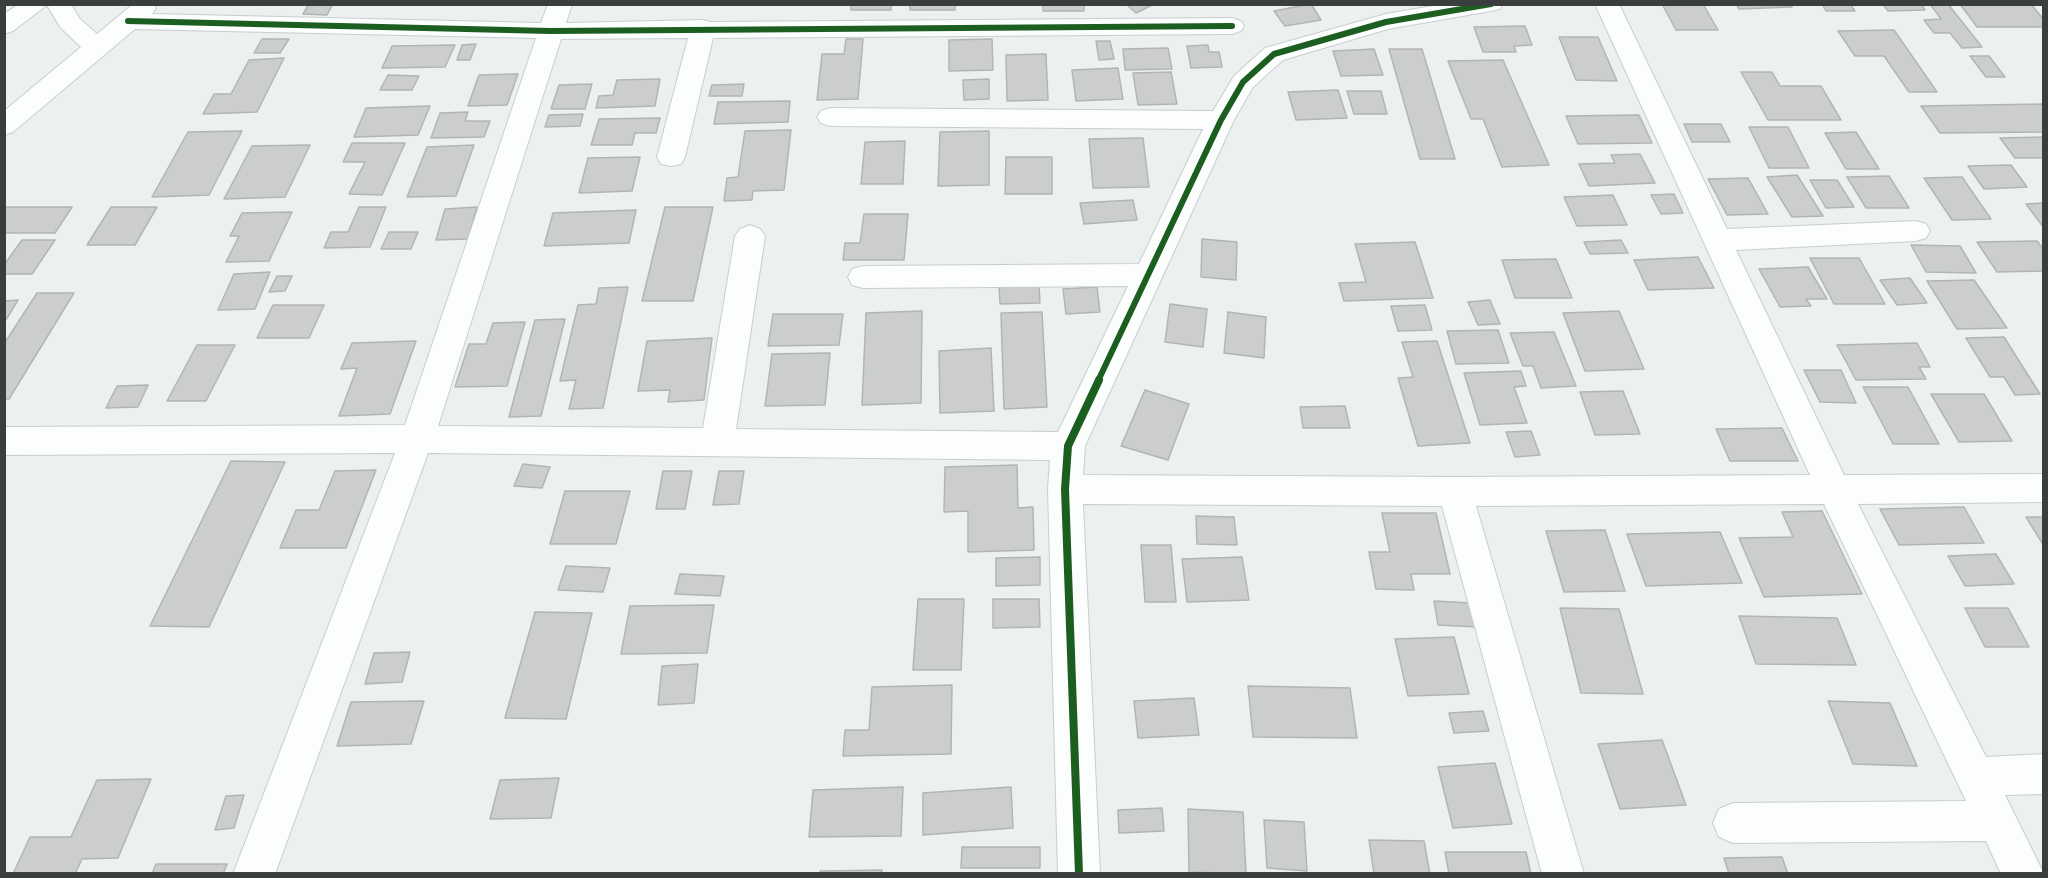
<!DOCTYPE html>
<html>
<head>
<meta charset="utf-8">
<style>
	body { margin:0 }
	#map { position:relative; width:2048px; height:878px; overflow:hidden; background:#ecf0f0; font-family:Lora,serif }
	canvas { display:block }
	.frame { position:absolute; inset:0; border:6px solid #3b3e3e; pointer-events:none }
</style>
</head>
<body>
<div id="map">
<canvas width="2048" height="878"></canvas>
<div class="frame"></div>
</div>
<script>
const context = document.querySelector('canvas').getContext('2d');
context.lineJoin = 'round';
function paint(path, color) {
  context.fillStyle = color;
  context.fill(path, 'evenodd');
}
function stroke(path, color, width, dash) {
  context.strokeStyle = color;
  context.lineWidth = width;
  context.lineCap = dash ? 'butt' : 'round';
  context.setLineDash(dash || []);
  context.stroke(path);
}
const building = new Path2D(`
	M309,4h24l-6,11 -24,-1z
	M851,4h40v6h-40z
	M910,4h45v6h-45z
	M1043,4h41v7h-41z
	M1126,4h28l-18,9z
	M1311,4l10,16 -36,6 -11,-15z
	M1662,4h41l15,26h-42z
	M1736,4h54l2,3 -53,2z
	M1822,4h28l5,7h-29z
	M1883,4h38l4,6 -37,1z
	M1930,4h18l34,43 -20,1 -12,-15h-16l-10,-13 17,-1z
	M1960,4h71l13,16v7h-67z
	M1525,26l7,19 -18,1 2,6h-33l-9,-25z
	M1894,30l43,62h-28l-25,-36h-29l-17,-25z
	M1559,37h39l19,44 -41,-1z
	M262,39h27l-9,14h-26z
	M846,39h17l-5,60 -41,1 5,-46h22z
	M992,39l1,31 -44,1v-31z
	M1096,41h14l4,18 -15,1z
	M476,44l-6,16h-13l5,-15z
	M455,45l-10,22 -63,1 10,-22z
	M1208,45l1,7h10l3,15 -31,1 -4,-22z
	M1168,48l4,21 -47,1 -2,-21z
	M1374,49l9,26 -42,1 -8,-25z
	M1389,49h33l33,110h-35z
	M1046,54l2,46 -41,1 -1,-46z
	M1970,56h19l16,21h-19z
	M284,58l-27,54 -54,2 11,-20h17l18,-34z
	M1503,60l46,105 -47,2 -19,-48h-12l-23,-58z
	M1118,68l5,31 -47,2 -4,-31z
	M1171,72l6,32 -39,1 -5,-32z
	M1741,72h31l8,14h41l20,34h-73z
	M518,74l-11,31 -39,1 11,-31z
	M388,75l31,1 -7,14h-32z
	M660,79l-5,27 -59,2 3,-12 14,-1 4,-15z
	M989,79v20l-25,1 -1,-20z
	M592,84l-7,25h-34l8,-24z
	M744,84l-2,12h-33l3,-11z
	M1338,90l9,28 -51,2 -8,-28z
	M1347,91h34l6,23h-33z
	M790,101l-2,21 -74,2 4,-22z
	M2044,104v28l-104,1 -19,-27z
	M430,106l-12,29 -64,2 12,-29z
	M468,112l-3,9h25l-6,16 -53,1 9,-25z
	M583,114l-3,12 -35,1 4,-12z
	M1639,115l13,28 -74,1 -12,-28z
	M660,118l-4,15h-21l-3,12h-41l8,-26z
	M1684,124h37l9,18h-38z
	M1749,127h39l21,41h-40z
	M791,130l-7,60 -31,1 -1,9 -28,1 3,-23 11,-1 7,-46z
	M242,131l-33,64 -57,2 36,-65z
	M989,131v54l-51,1 2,-54z
	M1856,132l23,37h-33l-21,-36z
	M2044,137v21h-29l-15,-20z
	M1143,138l6,49 -56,1 -4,-49z
	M905,141l-2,43h-42l4,-42z
	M352,143h53l-23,52 -33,-1 16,-32h-22z
	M310,145l-25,52 -61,2 28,-53z
	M474,145l-18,51 -49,1 20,-50z
	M1640,154l15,29 -66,3 -10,-22 36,-1 -4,-8z
	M640,157l-8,34 -53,2 9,-35z
	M1006,157h46v37h-47z
	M2011,165l16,22 -43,2 -16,-23z
	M1797,175l26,41 -31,1 -25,-40z
	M1889,176l20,32h-43l-19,-31z
	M1962,177l29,42 -39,1 -28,-42z
	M1748,178l20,36 -41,1 -19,-36z
	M1810,180h27l17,27 -28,1z
	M1674,194l9,19 -22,1 -10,-19z
	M1613,195l14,30 -50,1 -13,-29z
	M1133,200l4,20 -53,4 -4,-21z
	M2044,203v25l-18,-24z
	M4,207h68l-17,26h-51z
	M111,207h46l-22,38h-48z
	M359,207h27l-16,40 -46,1 7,-16h17z
	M477,207l-9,32 -32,1 9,-31z
	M665,207h48l-20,94h-51z
	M636,210l-7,33 -85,3 9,-33z
	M292,212l-23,49 -43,1 13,-26h-9l12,-23z
	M864,214h44l-4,46h-61l2,-17h15z
	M389,232h29l-7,17h-30z
	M1202,239l35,3 -1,38 -35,-3z
	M22,240h33l-23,34h-28v-9z
	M1621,240l7,13 -38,1 -6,-12z
	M2037,241l7,9v21l-47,1 -20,-30z
	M1415,242l18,56 -89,3 -5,-18 27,-1 -11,-38z
	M1911,245l49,1 16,27 -50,-1z
	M1698,257l16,31 -66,2 -14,-30z
	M1810,258h49l26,46h-51z
	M1556,259l16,39h-57l-13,-38z
	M1808,267l19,32h-21l5,7 -31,1 -21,-38z
	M270,272l-15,37 -37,1 16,-36z
	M277,276h15l-7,15 -16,1z
	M1910,278l17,25 -30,2 -17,-25z
	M1974,280l33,48 -50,1 -30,-48z
	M1039,284l1,19 -40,1 -1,-19z
	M628,287l-25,121 -34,1 7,-29 -16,1 18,-76 18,-1 3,-16z
	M1097,287l3,25 -34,2 -3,-25z
	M37,293h37l-65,106h-5v-55z
	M18,300l-14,23v-22z
	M1490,300l10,24 -22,1 -10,-23z
	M1170,304l37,5 -4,38 -38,-5z
	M273,305h51l-15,33h-52z
	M1425,305l7,25 -34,1 -7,-25z
	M922,311l-1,92 -59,2 4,-92z
	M1619,311l25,58 -59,2 -22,-58z
	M1042,312l5,95 -43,2 -3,-96z
	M1228,312l38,5 -2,41 -40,-5z
	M773,314h70l-4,31 -71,1z
	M565,319l-24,97 -32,1 26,-97z
	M525,322l-18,64 -52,1 14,-43h17l7,-21z
	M1498,330l11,33 -53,1 -9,-33z
	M1554,332l22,54 -35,2 -8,-22h-10l-13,-33z
	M2004,337l36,57 -25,1 -11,-18h-14l-24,-39z
	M712,338l-8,62 -36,2 2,-12 -32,1 9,-50z
	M416,341l-26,73 -51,2 18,-48 -16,1 11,-26z
	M1437,341l33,102 -52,3 -20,-68 15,-1 -11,-35z
	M1917,343l13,24h-11l7,12 -70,1 -19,-35z
	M197,345h38l-29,56h-39z
	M991,348l3,63 -54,2 -1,-62z
	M830,353l-5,52 -60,1 7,-52z
	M1804,370h37l15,33 -36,-1z
	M1521,371l5,15 -12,1 13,36 -47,2 -16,-52z
	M148,385l-10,22 -32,1 11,-22z
	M1863,387h45l31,57h-46z
	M1145,390l44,14 -21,56 -47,-14z
	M1623,391l17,43 -45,1 -15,-43z
	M1931,394h53l28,47 -53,1z
	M1345,406l5,22h-47l-3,-21z
	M1782,428l16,33h-68l-14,-32z
	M1531,431l9,24 -25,2 -9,-25z
	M231,461l54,1 -76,165 -59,-1z
	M523,464l27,3 -8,21 -28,-2z
	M1017,465l1,43 15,-1 1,43 -66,2v-41l-24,1 1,-45z
	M376,470l-30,78h-66l16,-38h23l16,-39z
	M663,471h29l-7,38h-29z
	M719,471h25l-5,33 -26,1z
	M565,491h65l-14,53h-66z
	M1964,507l20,36 -85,2 -19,-36z
	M1822,511l40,83 -98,3 -25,-59 54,-1 -11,-25z
	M1382,513h54l14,61h-39l3,16 -38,-1 -7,-37h21z
	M1196,516l38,1 3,28 -40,-1z
	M2026,517h18v29z
	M1605,530l20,61 -61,1 -18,-61z
	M1720,532l22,51 -96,3 -19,-52z
	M1141,545h30l5,57h-31z
	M1996,554l18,30 -49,2 -17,-30z
	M1040,557v28l-44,1v-28z
	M1242,557l7,43 -62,2 -5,-43z
	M566,566l44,2 -7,24 -45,-2z
	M680,574l44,2 -4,20 -45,-2z
	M918,599h46l-3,71h-48z
	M993,599h46l1,28 -47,1z
	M1434,601l38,2 5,24 -39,-2z
	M714,605l-7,48 -86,1 9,-48z
	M1560,608l59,1 24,85 -62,-1z
	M1965,608h43l21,39h-44z
	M535,612l57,1 -26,106 -61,-1z
	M1739,616l98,2 19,47 -100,-1z
	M1454,637l15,57 -61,2 -13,-57z
	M410,652l-8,30 -37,2 9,-31z
	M698,664l-4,39 -36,2 4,-39z
	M952,685l-1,69 -108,2 2,-26h24l3,-43z
	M1248,686l102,2 7,50 -104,-1z
	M1194,698l5,37 -61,3 -4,-37z
	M424,701l-13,43 -74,2 14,-44z
	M1828,701l62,2 27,63 -64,-2z
	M1483,711l6,20 -35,2 -5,-20z
	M1662,740l24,65 -66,4 -22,-65z
	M1495,763l17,61 -59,4 -15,-61z
	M559,778l-8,40 -61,1 10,-39z
	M151,779l-33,79 -36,1 -7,15h-62l17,-37h41l26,-57z
	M903,787l-2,49 -92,1 4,-47z
	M1011,787l2,41 -90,7v-42z
	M244,795l-10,33 -19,2 11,-34z
	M1162,808l2,23 -45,2 -1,-23z
	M1188,809l55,3 3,62 -57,-2z
	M1264,820l40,2 3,49 -40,-3z
	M1369,840l55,1 6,33h-56z
	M962,847h78v21h-79z
	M1445,852h81l5,22h-82z
	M1782,857l6,17h-59l-5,-16z
	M156,864h71l-4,10h-71z
	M882,870l-1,4h-62l1,-3z`);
paint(building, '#cccece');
stroke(building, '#b2b5b4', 1.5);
const minor = new Path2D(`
	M19,4h52l8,14 18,16 36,-30h21l2,4 -4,6 389,9 7,-19h24l-6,19 137,-3 7,2 522,-4 9,3 3,5 -3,5 -9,3 -519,4 -28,119 -4,7 -10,2 -10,-2 -4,-7 31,-119 -127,1 -123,387 265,2 32,-192 5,-7 10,-4 10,4 5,7 -29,193 322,3 70,-146 -265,2 -11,-3 -4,-8 4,-8 11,-3 276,-2 64,-135 -373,-3 -9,-3 -4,-6 4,-6 9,-3 383,3 21,-35 31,-28 121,-34 58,-10h59l-3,5 -9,2 -103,18 -105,31 -30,27 -19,33 -149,326 -2,29 372,2 355,-2 -215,-471h24l108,225 189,-8 10,3 4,7 -4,7 -10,3 -180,9 108,225 200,-1v28l-186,2 128,253 58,-3v40l-39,1 39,79h-43l-15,-33 -253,2 -14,-6 -6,-14 6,-14 14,-6 233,-2 -142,-297 -348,2 108,368h-42l-100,-368 -359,-2 17,370h-42l-10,-385 2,-29 -622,-7 -153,421h-42l162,-421 -391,2v-28l401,-2 131,-387 -401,-9 -122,103 -9,3v-24l77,-64 -21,-20 -13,-22 -34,26 -9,3v-20z`);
stroke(minor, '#cacdcd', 2);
paint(minor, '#fcfdfd');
stroke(new Path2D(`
	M128,21l422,10 682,-5
	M1098,381l123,-261 22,-38 31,-28 112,-32 105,-18`), '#1b5e20', 6);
stroke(new Path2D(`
	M1079,874l-14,-385 3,-43 31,-66`), '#1b5e20', 8);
</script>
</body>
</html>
